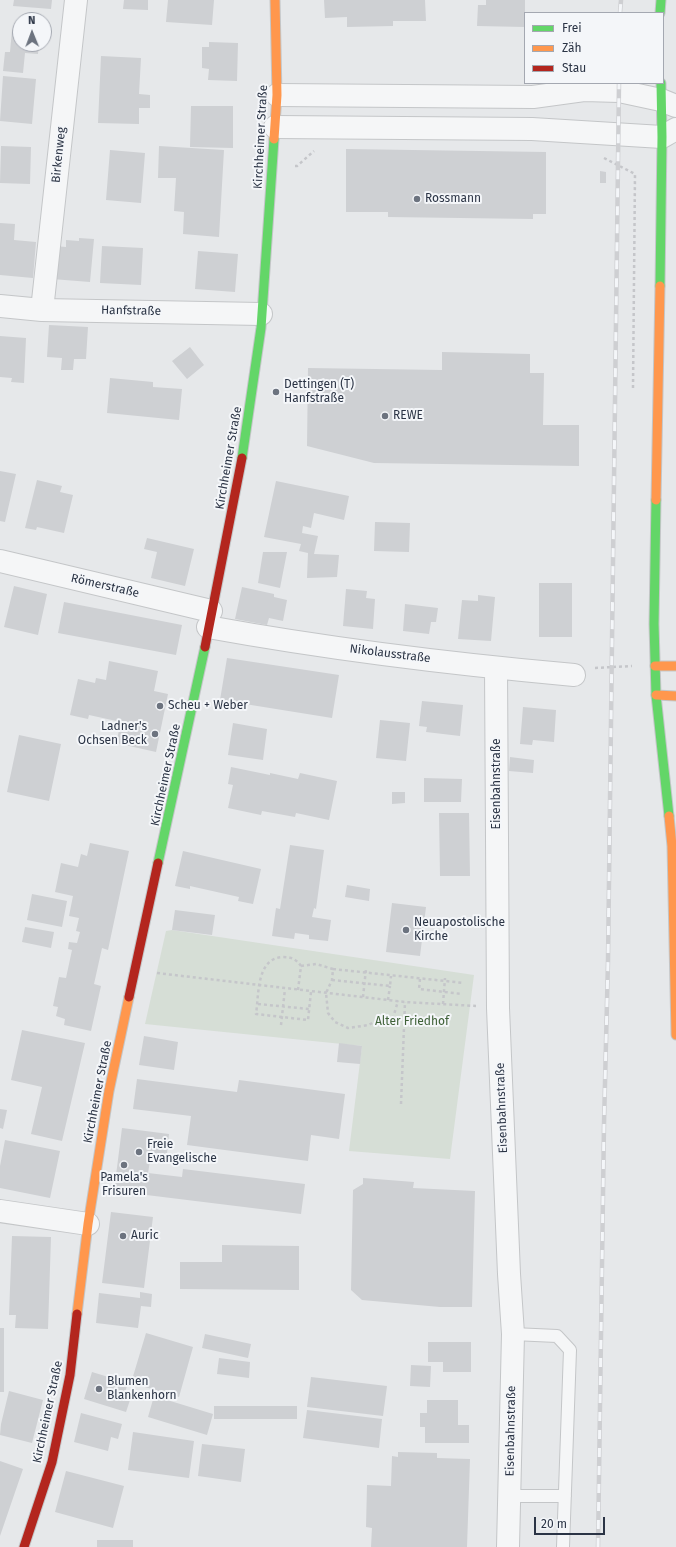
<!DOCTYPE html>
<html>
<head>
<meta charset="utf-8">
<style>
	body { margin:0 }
	#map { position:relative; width:676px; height:1547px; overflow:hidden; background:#e6e8ea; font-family:"Fira Sans",sans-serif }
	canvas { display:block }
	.legend { position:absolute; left:524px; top:12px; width:140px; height:72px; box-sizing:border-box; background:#f4f6f9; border:1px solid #a4a8b1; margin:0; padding:5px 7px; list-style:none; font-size:12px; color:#2b3445 }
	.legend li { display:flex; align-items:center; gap:8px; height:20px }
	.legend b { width:20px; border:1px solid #a4a8b1 }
	.north { position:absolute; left:12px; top:12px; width:40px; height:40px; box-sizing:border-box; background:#f4f6f9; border:1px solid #a4a8b1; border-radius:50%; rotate:359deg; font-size:11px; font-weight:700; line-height:16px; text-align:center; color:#2b3445 }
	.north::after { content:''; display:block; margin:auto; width:14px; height:18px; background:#6c737f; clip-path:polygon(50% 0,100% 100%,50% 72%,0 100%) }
	.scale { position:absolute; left:534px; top:1517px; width:71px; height:18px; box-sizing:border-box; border:2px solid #2b3445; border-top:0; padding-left:5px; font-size:12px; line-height:14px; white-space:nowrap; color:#2b3445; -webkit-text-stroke:3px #f4f6f9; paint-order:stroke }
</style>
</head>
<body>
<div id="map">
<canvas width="676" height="1547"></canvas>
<ul class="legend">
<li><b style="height:5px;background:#63d668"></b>Frei</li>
<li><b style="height:5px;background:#ff974d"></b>Zäh</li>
<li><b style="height:5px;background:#b3261e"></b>Stau</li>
</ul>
<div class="north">N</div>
<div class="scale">20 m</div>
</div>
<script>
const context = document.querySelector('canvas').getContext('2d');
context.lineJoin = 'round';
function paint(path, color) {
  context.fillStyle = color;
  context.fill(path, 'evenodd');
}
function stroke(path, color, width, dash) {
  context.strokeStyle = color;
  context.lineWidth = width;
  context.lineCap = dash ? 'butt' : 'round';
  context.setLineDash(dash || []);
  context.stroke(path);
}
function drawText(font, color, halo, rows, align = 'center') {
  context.font = font + ' "Fira Sans",sans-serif';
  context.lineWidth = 4;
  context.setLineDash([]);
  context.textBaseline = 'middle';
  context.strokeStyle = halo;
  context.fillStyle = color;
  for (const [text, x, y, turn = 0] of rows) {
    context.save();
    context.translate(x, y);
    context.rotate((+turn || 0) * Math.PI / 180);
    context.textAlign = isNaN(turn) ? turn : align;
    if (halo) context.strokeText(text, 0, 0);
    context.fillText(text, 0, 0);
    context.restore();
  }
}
paint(new Path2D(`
	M172,930l302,45 -24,184 -101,-8 13,-105 -217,-22 21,-93z`), '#d6ded6');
paint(new Path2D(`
	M14,0h38l-1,9 -38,-3z
	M124,0h24v10l-25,-1z
	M168,0h46l-2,25 -46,-3z
	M324,0h101l1,21h-33v5l-46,1v-10l-22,1z
	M486,0h39v27l-48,-1 1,-21h8z
	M12,30l8,1v13h19l-1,10 -13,-1 -2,20 -20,-2 2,-19h5z
	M209,42l29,1 -1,38 -29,-1 1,-11 -7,-1v-21h7z
	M101,56l40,2 -2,36 11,1v13h-11v16l-41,-1z
	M3,76l33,3 -4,45 -32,-3z
	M191,106h42v42l-43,-1z
	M1,146l30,1 -1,37 -30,-1z
	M159,146l65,4 -5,87 -36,-3 1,-22 -10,-1 2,-33h-18z
	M346,149l200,3v62h-13v5l-145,-2v-5h-42z
	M110,150l35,3 -4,50 -35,-3z
	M600,171l6,1v11h-6z
	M0,223l15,1 -1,16 22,2 -3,36 -33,-3z
	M79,238l15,1 -4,43 -38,-3 2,-33 12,1v-7l13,1z
	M102,246l41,2 -2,37 -41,-2z
	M198,251l40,3 -3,38 -40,-3z
	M49,325l39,2 -2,32h-12l-1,11h-12l1,-12 -15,-1z
	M0,336l26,2 -2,45 -13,-1 1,-4 -12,-1z
	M190,347l14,18 -17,14 -15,-18z
	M442,352l88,2v19h14l-1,52h36v41l-205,-3 -67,-17 1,-78 134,2z
	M110,378l43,4v5l29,2 -3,31 -72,-7z
	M0,471l16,3 -11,48 -5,-1z
	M37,480l25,6 -2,6 13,3 -9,38 -27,-6 -1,3 -11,-2z
	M276,481l73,15 -5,24 -30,-7 -3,15 -8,-2 -1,7 16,3 -4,18 25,1 -2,22 -30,1 1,-25 -9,-2 2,-7 -37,-7z
	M375,522l35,1 -1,29 -35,-1z
	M147,538l47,11 -9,37 -34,-8 6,-26 -13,-3z
	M263,552h24l-7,36 -22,-5z
	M539,583h33v54h-33z
	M14,586l33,8 -9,41 -34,-8z
	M242,587l32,7v3l13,3 -4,21 -14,-3 -2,7 -32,-6z
	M346,589l21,2 -1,7 9,1 -2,30 -30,-3z
	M478,595l17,2 -4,44 -33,-2 4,-39 16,1z
	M64,602l118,23 -6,30 -118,-22z
	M405,604l33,4 -2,14h-5l-2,12 -26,-3z
	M227,658l112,17 -7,43 -112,-18z
	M109,661l49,10 -4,20 14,3 -12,58 -40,-9 5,-21 -32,-7 -1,4 -18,-4 8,-36 17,4 1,-5 10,2z
	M422,701l41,4 -3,31 -34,-4 1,-5 -8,-1z
	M523,707l33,3 -2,32 -21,-2 -1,5 -12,-1z
	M380,720l30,3 -4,38 -30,-3z
	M233,723l34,6 -4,31 -35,-5z
	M19,735l42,9 -12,57 -42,-9z
	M510,757l24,3 -1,13 -24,-2z
	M231,767l39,8v-2l28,6 2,-6 37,8 -8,39 -33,-7 -1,4 -33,-6 -1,4 -33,-7 5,-23 -5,-1z
	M424,778l38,1 -1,23h-37z
	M392,792h13v11l-13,1z
	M439,813h30l1,63h-30z
	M90,843l39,8 -21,99 -6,-2 -8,36 7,2 -10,45 -27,-6 1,-6 -9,-3 2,-9 -5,-1 6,-29 7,1 6,-28 -4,-1 1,-7 8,1 3,-11 -4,-1 3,-13 -10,-2 4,-20 -18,-4 6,-29 17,4 3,-13 6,2z
	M290,845l34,5 -8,59 -2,-1 -2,9 19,3 -3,21 -19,-2v-4l-14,-2 -1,6 -22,-3 4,-28 4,1z
	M183,851l78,18 -8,35 -15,-3 1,-4 -49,-11v3l-15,-3z
	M347,885l23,4 -1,12 -24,-4z
	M32,894l35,7 -5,26 -35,-7z
	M392,903l34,4 -6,49 -34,-4z
	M175,910l40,5 -3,20 -40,-5z
	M25,927l29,5 -3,16 -29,-6z
	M22,1030l63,13 -23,98 -31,-7 11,-47 -31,-7z
	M144,1036l34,6 -4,28 -35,-5z
	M339,1043l23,3 -2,18 -23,-2z
	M137,1079l100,13 2,-12 106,14 -6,45 -28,-4 -3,26 -121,-16 4,-29 -58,-7z
	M0,1109l7,1 -4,19 -3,-1z
	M122,1128l47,6 -3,29 -16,-2 -2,12 34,4 1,-8 122,15 -4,30 -187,-23z
	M5,1140l55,11 -10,47 -50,-10v-22z
	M363,1178l51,4 -1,6 62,3 -3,116h-32l-78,-7 -11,-10 2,-100 10,-6z
	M111,1212l42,5 -9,71 -42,-5z
	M12,1236l39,1 -3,92 -33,-1 1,-13h-7z
	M222,1245l77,1v44l-119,-1v-27h42z
	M140,1292l12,2 -1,13 -10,-1 -3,22 -42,-5 3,-30 41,5z
	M0,1328h4v64h-4z
	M146,1333l47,14 -14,50 -48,-14z
	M205,1334l46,10 -3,14 -46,-10z
	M428,1342h43v30h-28v-10h-15z
	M219,1358l31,4 -1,16 -32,-4z
	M411,1365l20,1 -1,21 -20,-1z
	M92,1372l36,11 -4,12 7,2 -5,15 -42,-13z
	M311,1377l76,9 -4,30 -76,-9z
	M9,1391l34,9 -11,43 -32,-8 1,-11z
	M154,1396l59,18 -6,21 -59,-18z
	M427,1400h31v25h11v18h-44v-16h-5v-14h7z
	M214,1406h83v13h-83z
	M307,1410l75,9 -3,29 -76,-10z
	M81,1413l41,11 -4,15 -7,-2 -3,14 -34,-9z
	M133,1432l61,9 -5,37 -61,-8z
	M202,1444l43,5 -4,33 -43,-6z
	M398,1452l39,1v5l33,1 -3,88h-96l1,-19 -6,-1 1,-42 24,1 1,-30 6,1z
	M0,1461l23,8 -23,67z
	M66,1471l58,15 -11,42 -58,-16z
	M97,1540h36v7h-36z`), '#ced0d3');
const lane = new Path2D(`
	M513,1334l44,2 13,14 -7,197
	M509,1496h56`);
const street = new Path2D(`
	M277,95l256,2 51,-7 35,1 42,9 15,6
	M275,127l257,2 130,8 14,-8
	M0,306l42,4 219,4
	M42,310l34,-310
	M0,561l211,50
	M208,627c121,22 243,37 366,48
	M496,668l2,340 11,266 4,60 -5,213
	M0,1211l88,13`);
const fast = new Path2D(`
	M660,13l1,-13
	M660,286l2,-149 -1,-54
	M242,458l19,-130 13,-189
	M656,500l-2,124 2,71 13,121
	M158,863l47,-216`);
const slow = new Path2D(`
	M274,139l3,-44 -2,-95
	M656,500l4,-214
	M655,666h21
	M656,695l20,1
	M669,816l3,30 4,189
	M77,1314l11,-90 21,-133 20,-94`);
const jam = new Path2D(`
	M205,647l37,-189
	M129,997l29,-134
	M24,1547l28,-85 18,-87 7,-61`);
stroke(lane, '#c4c6c8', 14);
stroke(street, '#c4c6c8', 24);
stroke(fast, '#c4c6c8', 11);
stroke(slow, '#c4c6c8', 11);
stroke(jam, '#c4c6c8', 11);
stroke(new Path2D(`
	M604,158l31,16 -2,214
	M295,166h2l17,-15
	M595,668l37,-2
	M301,966l15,-2 17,5 -1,11 -6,13 2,20 7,9 13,6 21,-3 6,-4 18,-3 5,-17
	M333,969l131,14
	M157,973l248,29 71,4
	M420,979l-1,10 43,5
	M332,980l58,6 1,-10
	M298,990l3,-24c-5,-7 -10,-9 -18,-9 -27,1 -24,38 -27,57l52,6 3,-28
	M363,997l3,-28
	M388,1000l2,-14
	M258,1004l51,5
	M443,1004l2,-26
	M281,1025l4,-36
	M401,1104l4,-102`), '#c5c6ca', 2.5, [3, 3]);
stroke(lane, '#f5f6f7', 12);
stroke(street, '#f5f6f7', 22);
stroke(fast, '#63d668', 9);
stroke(slow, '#ff974d', 9);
stroke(jam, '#b3261e', 9);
const rail = new Path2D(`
	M620,13l1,-13
	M598,1547l6,-423 4,-163 11,-878`);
stroke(rail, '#cecfd2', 4.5);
stroke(rail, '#f4f6f9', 3, [9]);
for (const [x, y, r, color] of [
	[417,199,4,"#6c737f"],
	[276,392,4,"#6c737f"],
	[385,416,4,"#6c737f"],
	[160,706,4,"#6c737f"],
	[155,734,4,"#6c737f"],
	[406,930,4,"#6c737f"],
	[139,1152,4,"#6c737f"],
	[124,1165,4,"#6c737f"],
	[123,1236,4,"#6c737f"],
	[99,1389,4,"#6c737f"]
]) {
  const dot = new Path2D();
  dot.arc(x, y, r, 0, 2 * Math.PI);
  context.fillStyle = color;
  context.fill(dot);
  stroke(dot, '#f4f6f9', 1.5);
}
drawText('12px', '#2b3445', '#f4f6f9', [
	["Kirchheimer Straße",261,137,-87],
	["Birkenweg",59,155,-84],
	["Hanfstraße",131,311,1],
	["Kirchheimer Straße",229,458,-80],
	["Römerstraße",105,586,13],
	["Nikolausstraße",390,654,7],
	["Kirchheimer Straße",166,775,-78],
	["Eisenbahnstraße",497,784,-90],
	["Kirchheimer Straße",98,1092,-79],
	["Eisenbahnstraße",502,1108,-92],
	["Kirchheimer Straße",48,1412,-78],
	["Eisenbahnstraße",511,1431,-89]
]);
drawText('12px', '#2b3445', '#f4f6f9', [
	["Rossmann",425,199],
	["Dettingen (T)",284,385],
	["Hanfstraße",284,399],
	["REWE",393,416],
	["Scheu + Weber",168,706],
	["Ladner's",147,727,"right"],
	["Ochsen Beck",147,741,"right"],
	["Neuapostolische",414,923],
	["Kirche",414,937],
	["Freie",147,1145],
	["Evangelische",147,1159],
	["Pamela's",124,1178,"center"],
	["Frisuren",124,1192,"center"],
	["Auric",131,1236],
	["Blumen",107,1382],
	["Blankenhorn",107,1396]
], 'left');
drawText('12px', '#3f6138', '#f4f6f9', [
	["Alter Friedhof",412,1022]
]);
</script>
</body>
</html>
